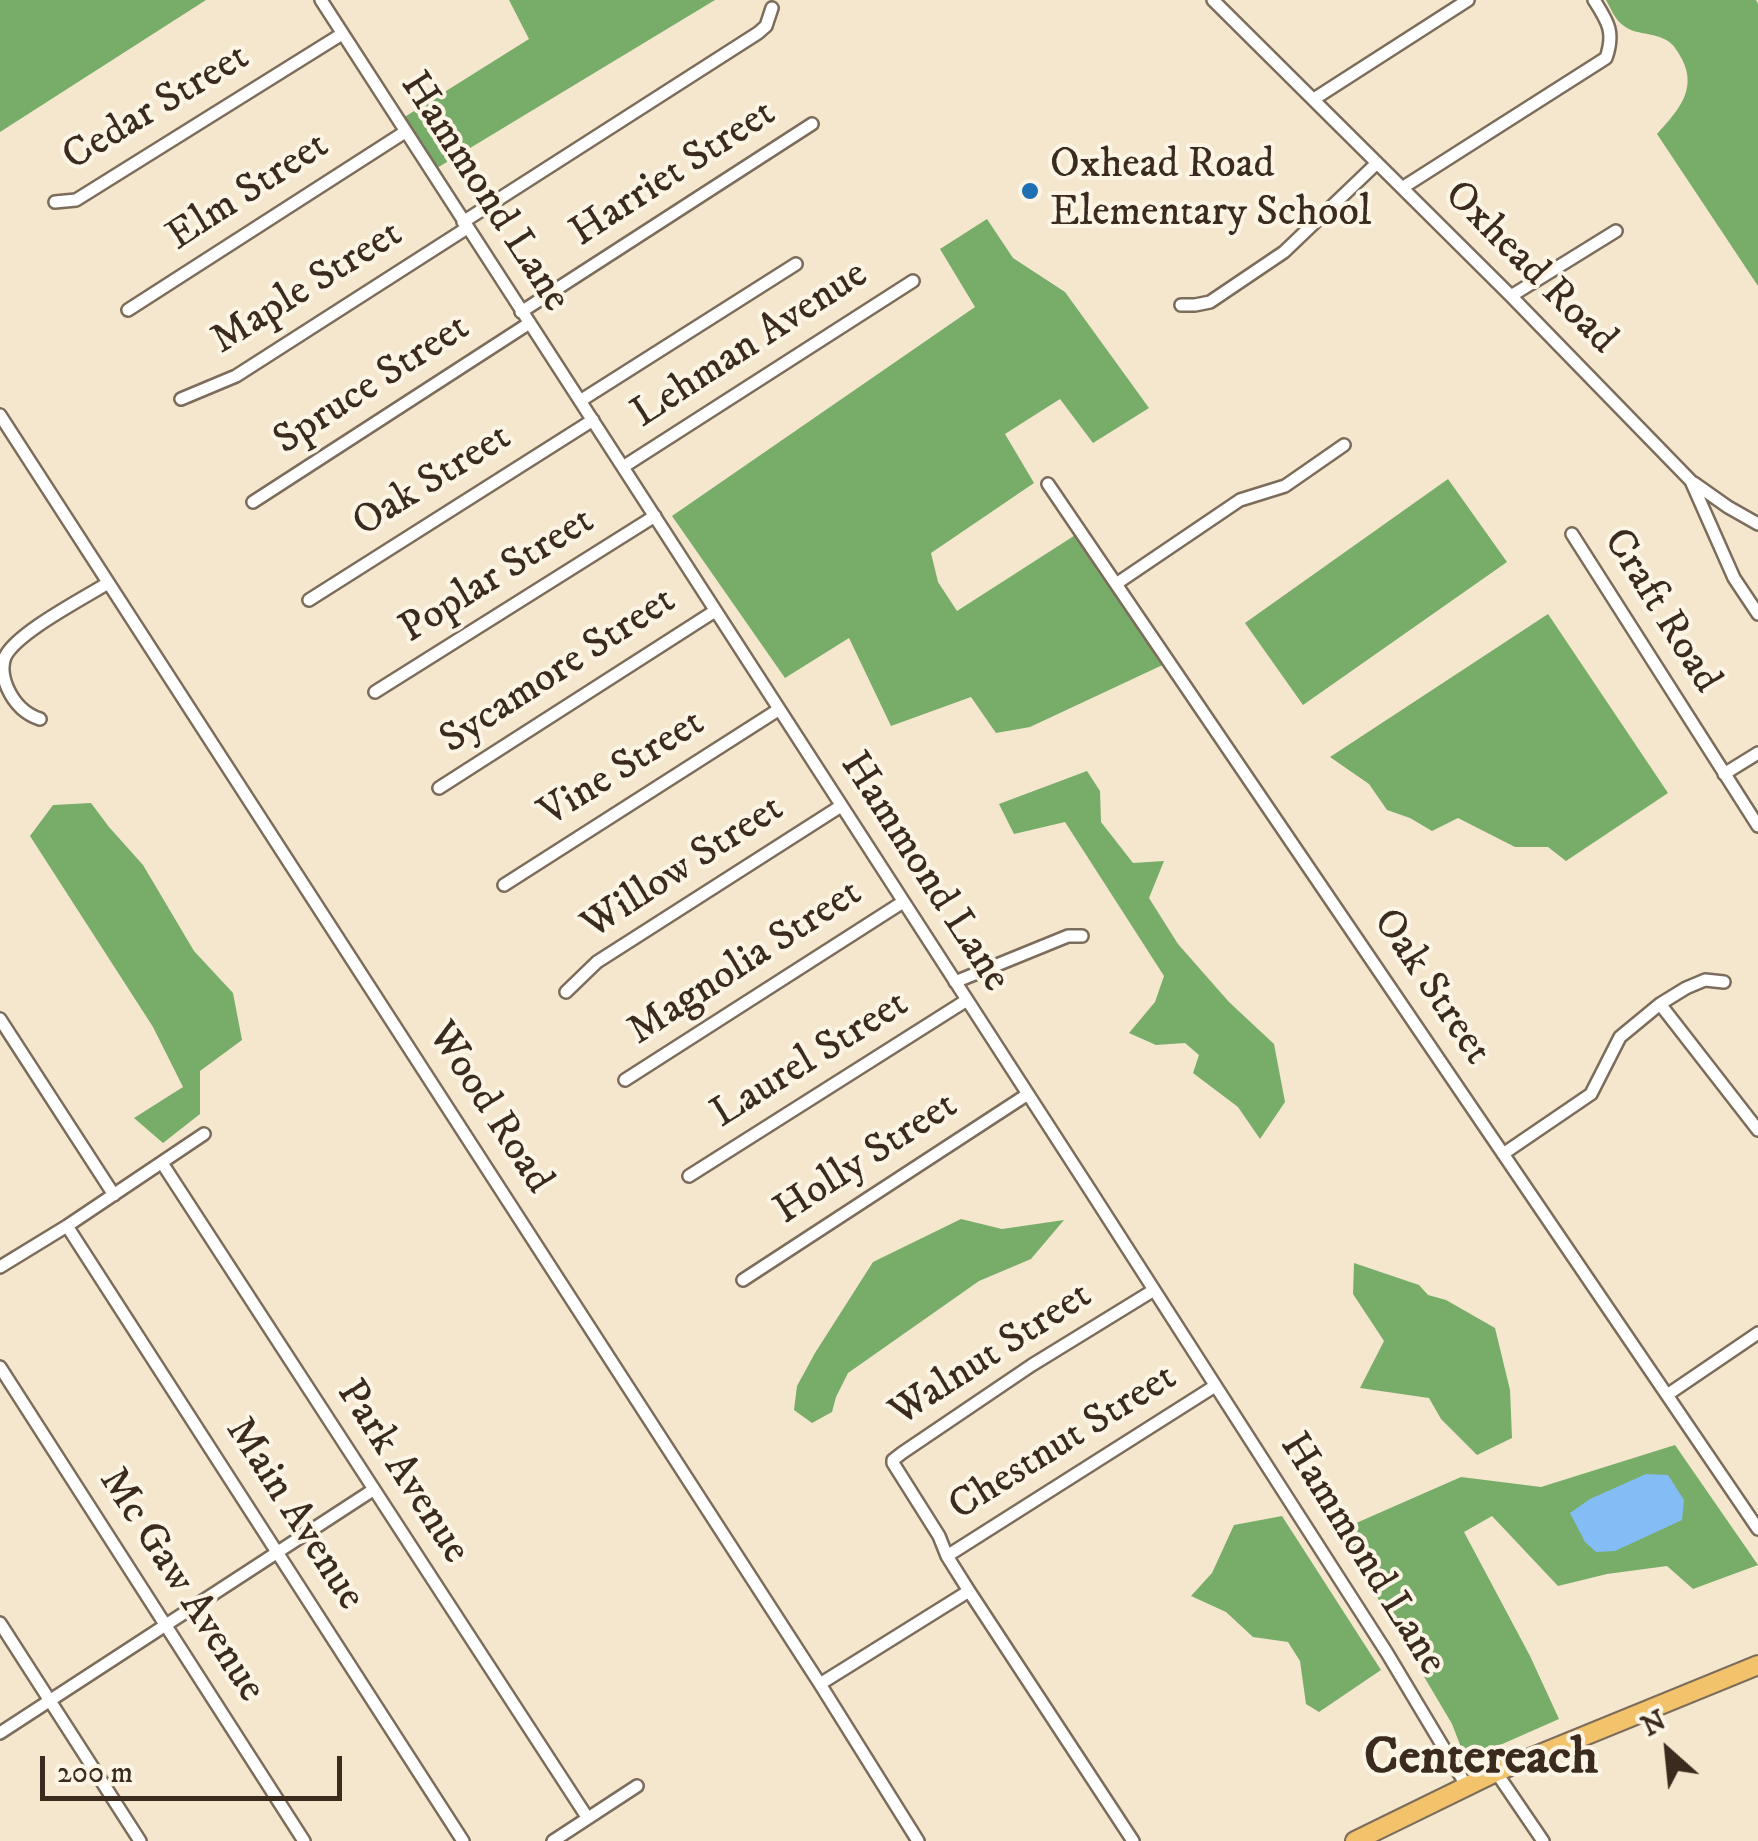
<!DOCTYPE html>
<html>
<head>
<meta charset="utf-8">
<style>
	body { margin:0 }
	#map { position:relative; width:1758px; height:1841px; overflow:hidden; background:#f4e7cd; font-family:"IM FELL DW Pica",serif }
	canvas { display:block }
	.north { position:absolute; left:1618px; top:1701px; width:100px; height:100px; -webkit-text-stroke:8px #fcf5e5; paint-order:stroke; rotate:333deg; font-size:28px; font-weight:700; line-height:40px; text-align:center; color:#3b2a1e }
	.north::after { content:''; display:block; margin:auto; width:35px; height:45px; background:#3b2a1e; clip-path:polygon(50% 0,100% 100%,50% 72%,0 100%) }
	.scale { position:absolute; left:40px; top:1756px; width:302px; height:45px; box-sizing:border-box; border:5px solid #3b2a1e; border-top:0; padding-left:12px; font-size:30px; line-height:35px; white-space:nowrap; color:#3b2a1e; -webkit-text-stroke:8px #fcf5e5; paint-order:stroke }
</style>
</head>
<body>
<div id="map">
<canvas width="1758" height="1841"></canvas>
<div class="north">N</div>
<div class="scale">200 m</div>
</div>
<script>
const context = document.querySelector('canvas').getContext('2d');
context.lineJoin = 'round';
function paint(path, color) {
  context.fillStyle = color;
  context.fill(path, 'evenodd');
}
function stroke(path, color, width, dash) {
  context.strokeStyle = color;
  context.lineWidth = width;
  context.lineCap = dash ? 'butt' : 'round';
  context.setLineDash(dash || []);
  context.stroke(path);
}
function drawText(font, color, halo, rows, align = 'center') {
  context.font = font + ' "IM FELL DW Pica",serif';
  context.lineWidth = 8;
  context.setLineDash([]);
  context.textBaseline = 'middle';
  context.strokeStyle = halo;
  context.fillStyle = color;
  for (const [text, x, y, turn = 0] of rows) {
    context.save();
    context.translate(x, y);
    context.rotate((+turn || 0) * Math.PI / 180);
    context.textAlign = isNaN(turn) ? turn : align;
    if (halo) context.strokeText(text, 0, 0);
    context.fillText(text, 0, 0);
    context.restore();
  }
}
paint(new Path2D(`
	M0,0h206l-206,132z
	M509,0h206l-278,168 -34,-50 126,-79z
	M1606,0h150l2,4v282l-101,-152c20,-22 41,-44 25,-75 -4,-7 -8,-14 -14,-18 -14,-9 -33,-6 -44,-15 -9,-6 -13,-17 -18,-26z
	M987,219l26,39 52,34 84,116 -56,35 -33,-44 -55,35 29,49 -103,70 7,29 19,29 123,-79 89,130 -139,65 -34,6 -25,-36 -80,29 -42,-88 -64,40 -113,-162 303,-209 -35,-58z
	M1448,479l59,83 -204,143 -58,-82z
	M1548,614l120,179 -102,68 -18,-14h-33l-57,-29 -26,13 -22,-13 -23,-8 -18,-26 -39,-27z
	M1087,771l13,20 1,31 32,41 31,-2 -15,37 29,46 51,58 45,42 11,58 -25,37 -22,-32 -45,-34 6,-18 -14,-12 -29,2 -27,-12 26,-31 9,-26 -99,-154 -51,12 -15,-30z
	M91,803l18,24 34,38 51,86 39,42 9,47 -42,31v43l-37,29 -29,-25 49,-31 -30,-60 -123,-191 23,-31z
	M961,1219l41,10 62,-9 -33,39 -52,22 -131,92 -12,24 -4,15 -20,11 -18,-13 3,-24 18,-33 58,-91z
	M1354,1263l65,22 9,10 18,5 49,28 15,62 2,48 -35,17 -36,-36 -12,-21 -69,-10 24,-47 -31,-47z
	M1675,1445l83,120 -65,24 -26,-23 -60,8 -49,12 -66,-70 -28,16 66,124 29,63 -93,41 -14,-36 -114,-193 123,-54 80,10z
	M1282,1516l99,154 -62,42 -13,-8 -6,-43 -12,-19 -35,-5 -27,-25 -35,-16 21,-23 22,-48z`), '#77ac69');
paint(new Path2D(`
	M1646,1474l22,1 16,25 -2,20 -67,31 -19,1 -11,-10 -15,-29 20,-14z`), '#84bdf5');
const minor = new Path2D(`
	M321,0l769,1190 297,463 79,132
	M1213,0l298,296 180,185 43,97 24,36
	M1314,99l154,-99
	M1402,188l204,-130c9,-26 2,-36 -12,-58
	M55,202l21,-2 266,-166
	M463,222l295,-189 8,-7 6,-18
	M1511,296l105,-65
	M1181,305h14l15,-3 74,-50 93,-89
	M128,310l277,-178
	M521,312l291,-188
	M181,399l55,-23 231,-148
	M580,401l216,-137
	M0,415l820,1269 98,157
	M623,467l290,-186
	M1694,483l34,24 30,17
	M1048,484l710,1045
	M253,502l275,-178
	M1572,534l186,292
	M1116,584l124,-84 45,-14 59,-41
	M309,600l284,-180
	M375,692l280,-176
	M40,719c-16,-5 -26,-16 -33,-32 -4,-10 -6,-20 -2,-30 11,-24 79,-59 103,-74
	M1724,774l34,-21
	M439,788l276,-177
	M504,885l274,-175
	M955,982l113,-46h14
	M566,992l31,-30 244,-156
	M1660,1004l98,126
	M0,1019l114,176
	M625,1080l278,-178
	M1503,1154l88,-60 29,-57 40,-33 26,-16 19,-8 19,2
	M162,1163l425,654
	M689,1176l278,-176
	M67,1226l396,615
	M0,1267l67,-41 137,-92
	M743,1280l285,-186
	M0,1367l304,474
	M1667,1395l91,-62
	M947,1556l268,-170
	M0,1623l140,218
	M820,1684l149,-93
	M0,1733l373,-243
	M1496,1772l47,69
	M553,1841l84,-55
	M1133,1841l-164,-250 -22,-35 -8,-20 -46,-73v-3l9,-7 130,-88 122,-75`);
const primary = new Path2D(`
	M1355,1841l141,-69 262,-107`);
stroke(minor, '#7c6c5b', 16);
stroke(primary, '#7c6c5b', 22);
stroke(minor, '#fff', 11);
stroke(primary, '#f2c36a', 18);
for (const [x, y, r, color] of [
	[1030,191,10,"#1f6fb2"]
]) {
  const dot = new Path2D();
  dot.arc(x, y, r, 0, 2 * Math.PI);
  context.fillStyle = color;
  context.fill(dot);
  stroke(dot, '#fcf5e5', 4);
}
drawText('42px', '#3b2a1e', '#fcf5e5', [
	["Cedar Street",157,109,-31],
	["Harriet Street",674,175,-33],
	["Elm Street",249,193,-33],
	["Hammond Lane",483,193,57],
	["Oxhead Road",1529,269,45],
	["Maple Street",308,289,-32],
	["Lehman Avenue",751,346,-33],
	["Spruce Street",373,386,-33],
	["Oak Street",433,482,-32],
	["Poplar Street",498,577,-32],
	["Craft Road",1660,612,58],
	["Sycamore Street",559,672,-33],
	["Vine Street",623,770,-32],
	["Willow Street",684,869,-33],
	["Hammond Lane",923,873,57],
	["Magnolia Street",746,964,-33],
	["Oak Street",1430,988,56],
	["Laurel Street",811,1061,-32],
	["Wood Road",488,1109,57],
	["Holly Street",867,1160,-33],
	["Walnut Street",992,1356,-33],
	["Chestnut Street",1064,1444,-32],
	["Park Avenue",401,1473,57],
	["Main Avenue",293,1515,57],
	["Hammond Lane",1361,1555,58],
	["Mc Gaw Avenue",180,1586,57]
]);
drawText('42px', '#3b2a1e', '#fcf5e5', [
	["Oxhead Road",1050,167],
	["Elementary School",1050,215]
], 'left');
drawText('bold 52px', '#3b2a1e', '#fcf5e5', [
	["Centereach",1481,1761]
]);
</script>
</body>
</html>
